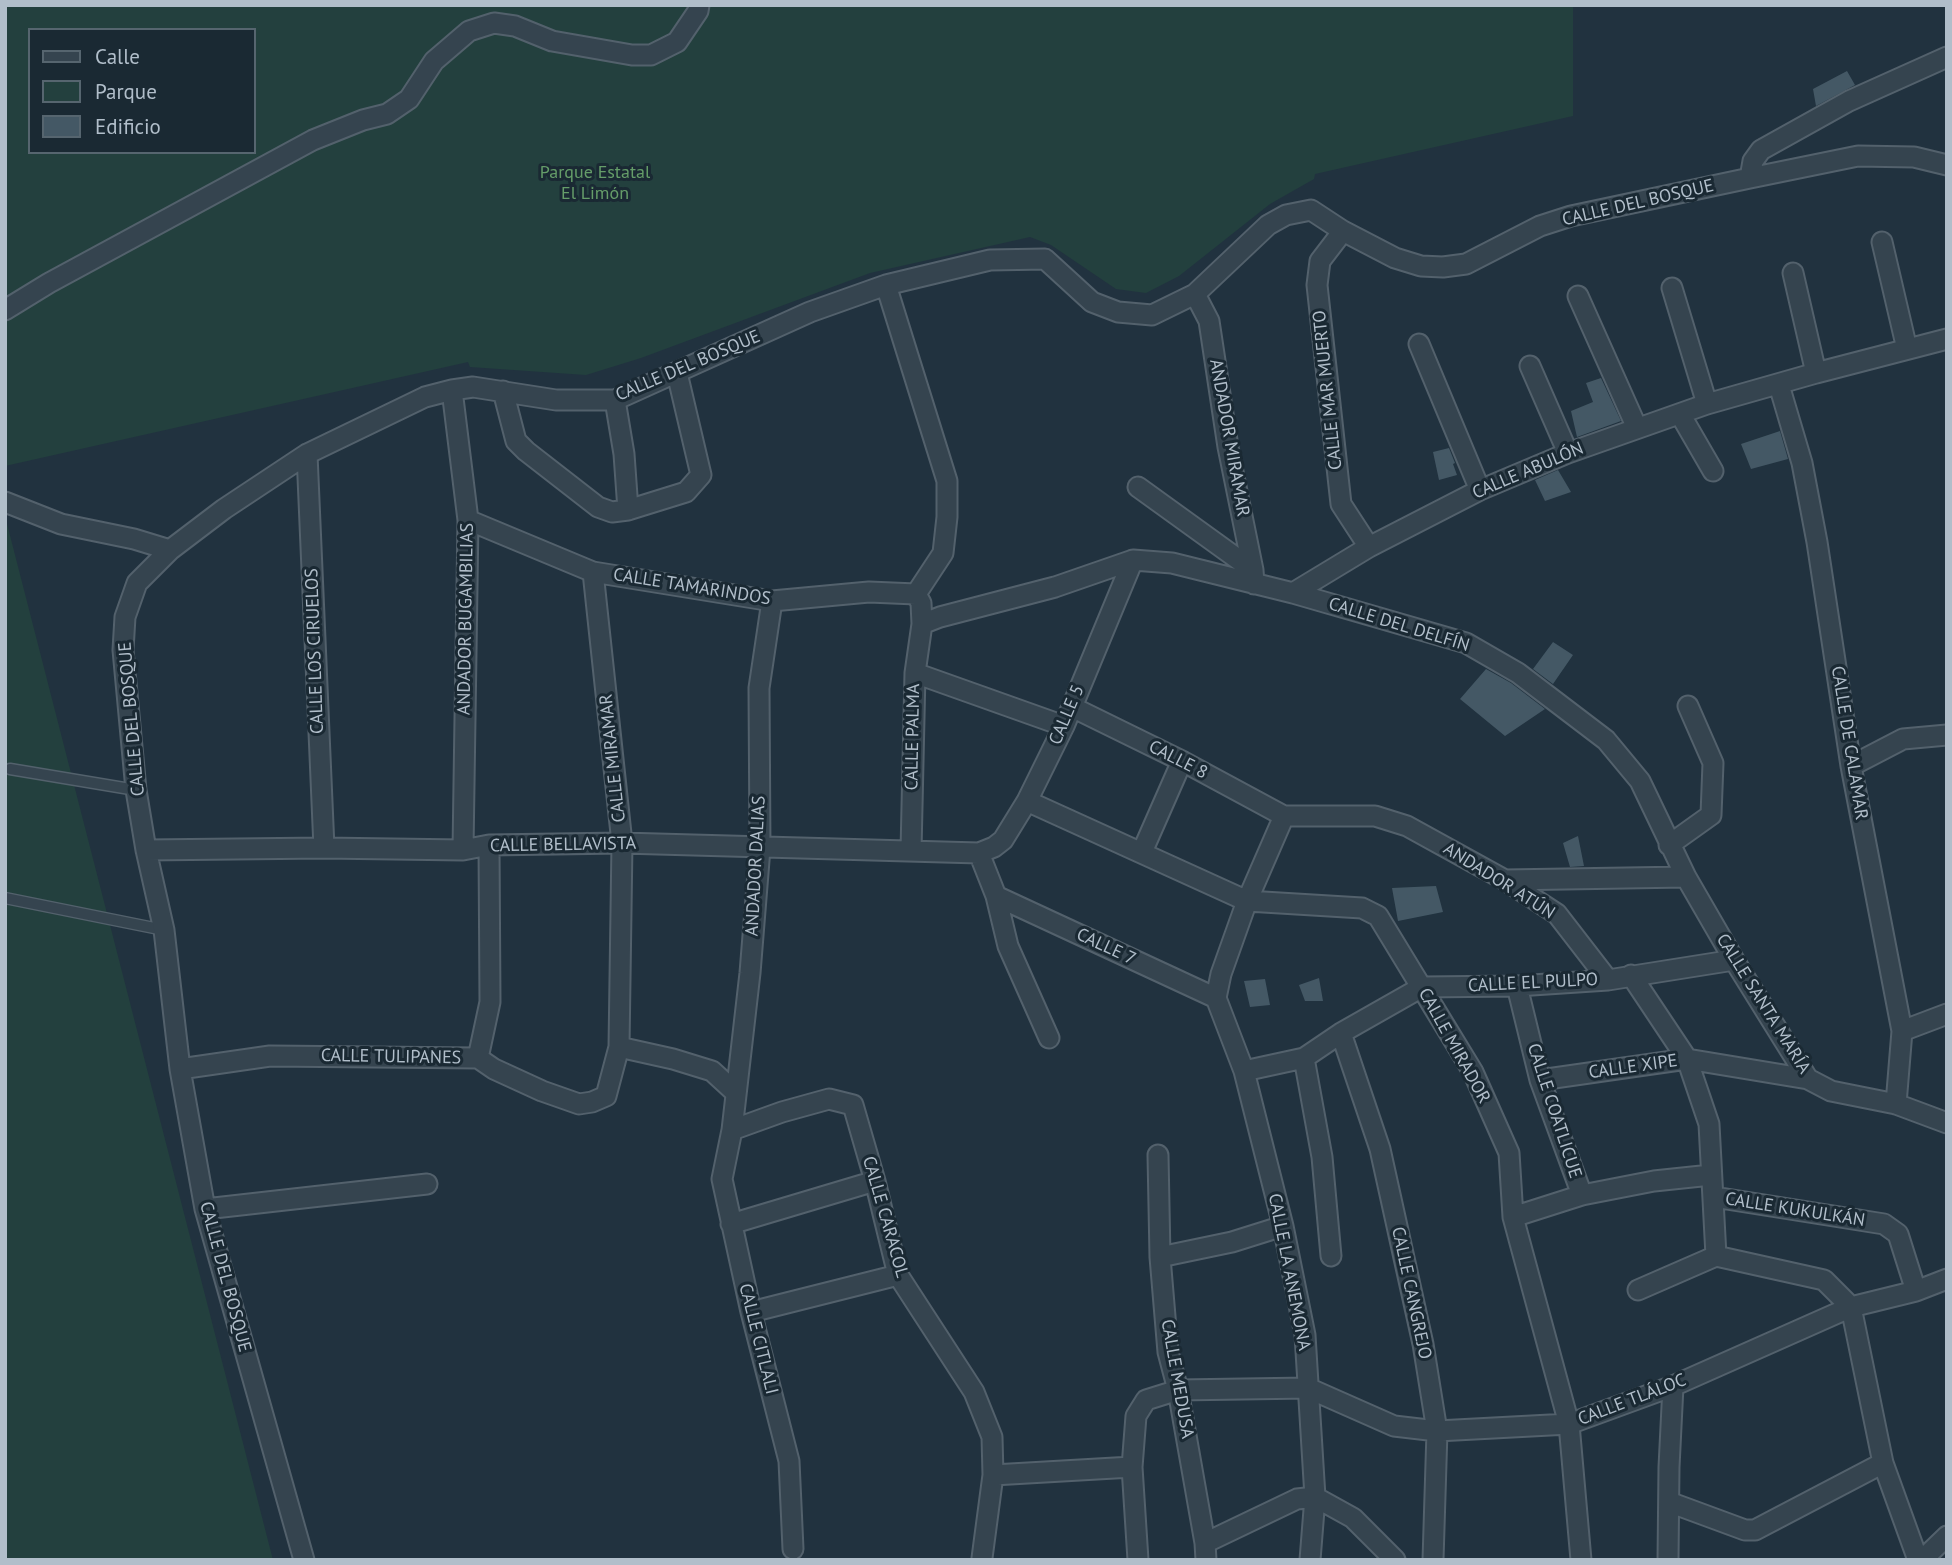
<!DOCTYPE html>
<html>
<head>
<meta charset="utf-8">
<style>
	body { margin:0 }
	#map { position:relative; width:1952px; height:1565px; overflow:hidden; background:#21323f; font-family:"PT Sans",sans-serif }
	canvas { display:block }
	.frame { position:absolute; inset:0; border:7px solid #b1beca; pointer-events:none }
	.legend { position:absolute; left:28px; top:28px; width:228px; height:126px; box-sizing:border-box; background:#1a2933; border:2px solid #56656f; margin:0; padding:9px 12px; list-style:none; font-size:21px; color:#b1beca }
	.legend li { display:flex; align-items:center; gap:14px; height:35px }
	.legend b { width:35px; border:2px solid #56656f }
</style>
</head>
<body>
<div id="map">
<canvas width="1952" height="1565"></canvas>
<div class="frame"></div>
<ul class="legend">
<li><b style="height:9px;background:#35444f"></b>Calle</li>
<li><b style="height:19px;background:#23403e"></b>Parque</li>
<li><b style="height:19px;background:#445865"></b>Edificio</li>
</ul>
</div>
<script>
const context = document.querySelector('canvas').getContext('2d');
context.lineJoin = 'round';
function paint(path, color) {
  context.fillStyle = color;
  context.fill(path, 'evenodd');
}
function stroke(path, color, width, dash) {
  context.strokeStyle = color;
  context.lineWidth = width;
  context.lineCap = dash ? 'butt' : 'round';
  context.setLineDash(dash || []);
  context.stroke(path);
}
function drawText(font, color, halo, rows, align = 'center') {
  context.font = font + ' "PT Sans",sans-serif';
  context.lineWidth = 6;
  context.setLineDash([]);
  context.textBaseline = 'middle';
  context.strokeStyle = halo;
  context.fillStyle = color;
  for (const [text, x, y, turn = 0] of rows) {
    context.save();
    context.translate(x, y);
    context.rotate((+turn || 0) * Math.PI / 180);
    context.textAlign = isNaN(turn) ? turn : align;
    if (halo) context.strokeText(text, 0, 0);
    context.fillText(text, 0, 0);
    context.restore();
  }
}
paint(new Path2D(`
	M5,5h1568v111l-258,58 -1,5 -44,25 -91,72 -33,17 -30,-4 -65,-44 -21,-8 -160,36 -229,85 -55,17 -116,-8 -2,-5 -463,104zM30,30h224v122h-224z
	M5,516l268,1044h-268z`), '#23403e');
paint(new Path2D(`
	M1847,71l8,14 -39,21 -3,-17z
	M1601,378l20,43 -44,16 -6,-26 22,-9 -7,-19z
	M1780,431l8,28 -37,10 -10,-25z
	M1449,448l6,15 -2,1 4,11 -18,5 -6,-28z
	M1558,470l13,22 -26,9 -10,-21z
	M1553,642l20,13 -20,29 -20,-15z
	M1486,669l25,14 34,26 -40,27 -45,-37z
	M1578,836l6,30 -14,1 -7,-24z
	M1436,886l7,26 -45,9 -6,-33z
	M1319,978l4,23h-18l-6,-16z
	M1265,979l5,26 -20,2 -6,-26z`), '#445865');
const service = new Path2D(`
	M10,769l126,21
	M5,898l159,32`);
const minor = new Path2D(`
	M1750,178l3,-17 8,-11 88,-49 98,-44
	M1343,231l-23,30 -3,24 24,219 28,43
	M1882,242l25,107
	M1793,273l23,100
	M886,285l61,196v36l-4,36 -27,41
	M1672,288l35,116
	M1195,294l14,27 19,126 25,123 1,14
	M1578,296l59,132
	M5,310l44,-27 264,-143 50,-20 24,-6 22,-15 25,-38 35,-30 25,-8 21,3 37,15 80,14h19l26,-13 21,-31 1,-6
	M1419,344l61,146
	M1530,366l38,87
	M1779,385l23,78 15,79 34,224 51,265 -6,73
	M452,390l16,130 -5,330
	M503,391l13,50 10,10 72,56 14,5 16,-2 58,-18 15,-17 -24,-102
	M615,400l9,54 4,56
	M1680,414l33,57
	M307,454l17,394
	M1138,487l115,83
	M5,502l56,22 73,15 36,11
	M468,520l125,52 179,29 97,-9 47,2 5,9 1,21 -7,49 -4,178
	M1293,593l76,-46 111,-57 88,-37 139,-49 109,-31 131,-34
	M772,601l-13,87 1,160 -10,125 -18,157 -10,49 29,133 38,149 4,88
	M922,624l18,-7 115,-30 78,-27 39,3 121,30 173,50 52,30 88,67 34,41 46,96 48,83 74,119 23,12 65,13 51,19
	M915,673l149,53
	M1072,707l110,54 102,55h91l32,10 98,54 52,34 51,66
	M1851,766l52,-27 44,-4
	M1027,801l220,100 115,7 16,8 95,156 36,81 4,64 56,207 12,136
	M1284,816l-37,85 -26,73 -5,24 28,73 39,155 22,109 10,162 -5,63
	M1669,845l42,-30 2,-52 -25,-57
	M146,850l178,-2 139,2 26,-5 133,-2 357,10 15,-6 9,-7 24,-39 37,-75 69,-166
	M1142,852l40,-91
	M979,853l17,43 12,50 41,92
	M1505,880l181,-3
	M996,896l220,102
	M1631,975l56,84 22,65 7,132
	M1517,986l23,94 42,115
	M1902,1031l45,-17
	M1341,1033l39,116 43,195 14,87 -4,129
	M619,1047l54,12 39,12 24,22
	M478,1058l12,-56 -1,-157
	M1304,1058l18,99 9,99
	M180,1069l90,-13 208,2 16,11 48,22 37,13 13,-2 14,-6 13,-49 3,-204 -29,-271
	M1244,1071l60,-13 37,-25 81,-46 95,-1 91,-6 126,-20
	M1540,1080l147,-21 121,20
	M732,1130l50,-18 47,-13 24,6 22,76 23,94 76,117 18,45 1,38 -11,83
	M1158,1155l2,102 8,95 10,38 27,153 1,17
	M1714,1197l170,27 14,10 18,57
	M205,1209l222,-25
	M1513,1217l69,-22 72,-14 57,-6
	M731,1224l144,-43
	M1716,1256l108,24 27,27 32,156 35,97
	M1160,1257l72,-15 51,-16
	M1638,1290l78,-34
	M751,1312l147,-37
	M993,1475l139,-8
	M1669,1502l76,28h10l128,-67
	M1205,1543l92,-44 18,-2 38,21 42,42
	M304,1560l-99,-351 -25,-140 -16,-139 -18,-80 -10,-60 -13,-140 2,-33 12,-34 33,-33 54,-41 83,-55 118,-57 27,-7 21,-3 83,13h59l195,-88 76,-27 104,-25 55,-1 47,43 26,10 34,3 43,-21 73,-69 18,-10 25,-5 32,21 52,27 26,8 22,1 23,-3 74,-38 31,-10 179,-38 108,-22 56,1 33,8
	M1138,1560l-6,-93 4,-51 10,-16 32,-10 130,-2 86,38 43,5 132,-7 104,-38 178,-79 65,-16 31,-12
	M1668,1560l1,-93 4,-81
	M1922,1560l25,-24`);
stroke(service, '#53616c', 13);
stroke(minor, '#53616c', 23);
stroke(service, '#35444f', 10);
stroke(minor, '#35444f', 19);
drawText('18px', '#659d69', '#1a2933', [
	["Parque Estatal",595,173],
	["El Limón",595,194]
]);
drawText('18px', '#b1beca', '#1a2933', [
	["CALLE DEL BOSQUE",1638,203,-13],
	["CALLE DEL BOSQUE",688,366,-23],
	["CALLE MAR MUERTO",1328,390,-96],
	["ANDADOR MIRAMAR",1229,438,80],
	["CALLE ABULÓN",1528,471,-23],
	["CALLE TAMARINDOS",692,587,9],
	["ANDADOR BUGAMBILIAS",466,619,-89],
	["CALLE DEL DELFÍN",1399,625,17],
	["CALLE LOS CIRUELOS",315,651,-92],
	["CALLE 5",1067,715,-67],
	["CALLE DEL BOSQUE",132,719,-95],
	["CALLE PALMA",913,737,-89],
	["CALLE DE CALAMAR",1849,743,81],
	["CALLE MIRAMAR",613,758,-96],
	["CALLE 8",1178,760,27],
	["CALLE BELLAVISTA",563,845,-1],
	["ANDADOR DALIAS",756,866,-87],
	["ANDADOR ATÚN",1499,881,32],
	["CALLE 7",1106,947,25],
	["CALLE EL PULPO",1533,983,-3],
	["CALLE SANTA MARÍA",1763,1004,58],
	["CALLE MIRADOR",1454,1046,61],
	["CALLE TULIPANES",391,1057,1],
	["CALLE XIPE",1633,1067,-8],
	["CALLE COATLICUE",1554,1111,72],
	["CALLE KUKULKÁN",1795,1210,9],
	["CALLE CARACOL",885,1217,74],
	["CALLE LA ANEMONA",1289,1272,79],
	["CALLE DEL BOSQUE",225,1277,75],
	["CALLE CANGREJO",1411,1293,78],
	["CALLE CITLALI",758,1339,76],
	["CALLE MEDUSA",1177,1379,80],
	["CALLE TLÁLOC",1632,1400,-21]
]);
</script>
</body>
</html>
